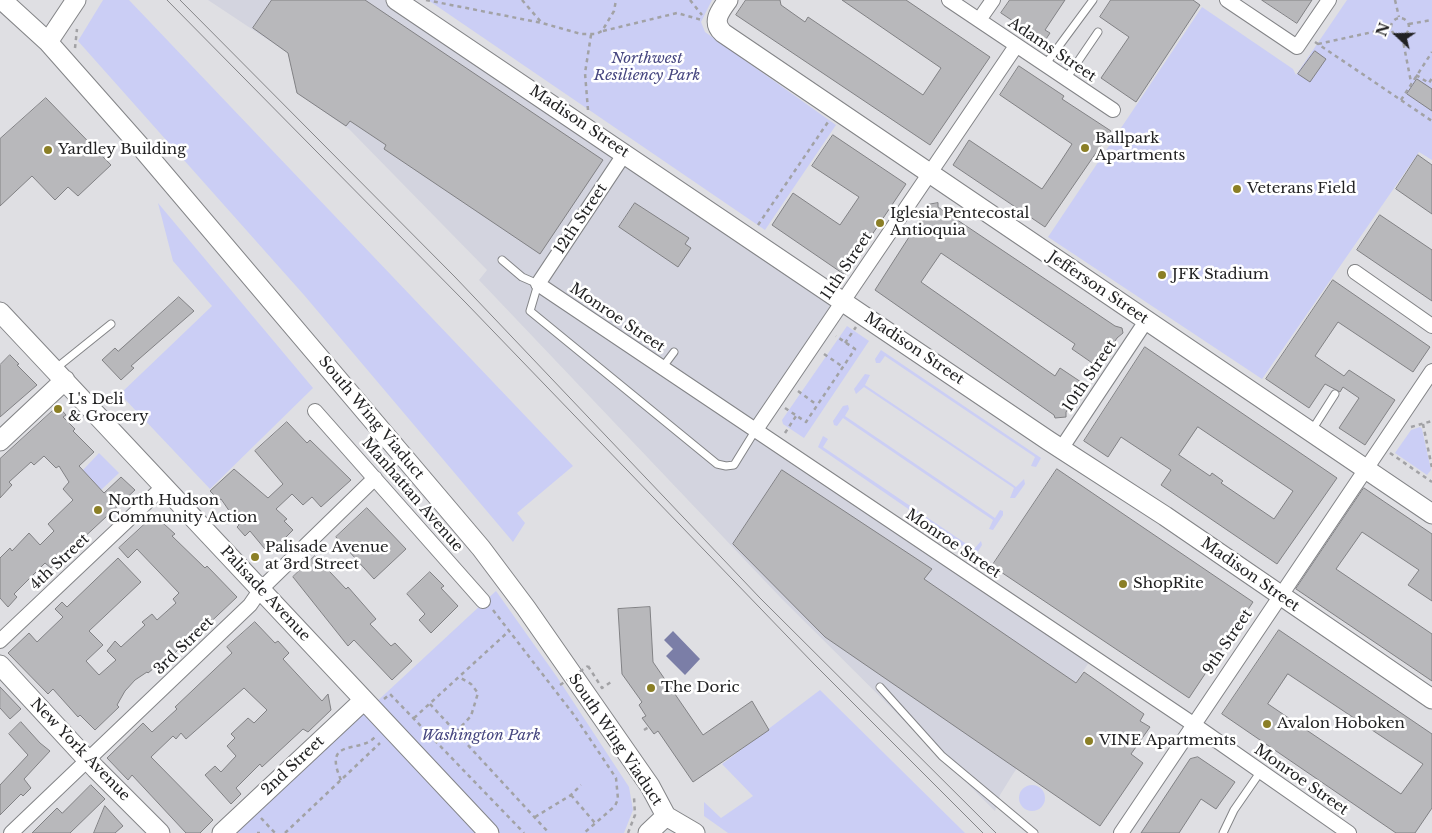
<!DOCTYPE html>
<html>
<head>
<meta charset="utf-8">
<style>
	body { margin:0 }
	#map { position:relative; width:1432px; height:833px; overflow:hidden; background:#dfdfe3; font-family:"Libre Baskerville",serif }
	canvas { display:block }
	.north { position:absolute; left:1372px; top:10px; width:50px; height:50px; -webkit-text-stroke:4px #fff; paint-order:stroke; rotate:291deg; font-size:14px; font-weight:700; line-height:20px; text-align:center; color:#222223 }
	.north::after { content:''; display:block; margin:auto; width:18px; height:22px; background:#222223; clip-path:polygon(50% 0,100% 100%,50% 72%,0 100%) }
</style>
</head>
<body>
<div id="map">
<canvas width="1432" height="833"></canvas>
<div class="north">N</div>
</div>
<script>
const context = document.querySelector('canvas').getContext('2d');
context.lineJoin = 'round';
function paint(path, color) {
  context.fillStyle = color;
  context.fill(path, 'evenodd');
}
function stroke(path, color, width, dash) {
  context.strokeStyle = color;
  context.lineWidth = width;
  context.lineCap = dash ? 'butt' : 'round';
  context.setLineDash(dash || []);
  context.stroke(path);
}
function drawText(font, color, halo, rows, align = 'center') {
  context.font = font + ' "Libre Baskerville",serif';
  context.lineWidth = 5;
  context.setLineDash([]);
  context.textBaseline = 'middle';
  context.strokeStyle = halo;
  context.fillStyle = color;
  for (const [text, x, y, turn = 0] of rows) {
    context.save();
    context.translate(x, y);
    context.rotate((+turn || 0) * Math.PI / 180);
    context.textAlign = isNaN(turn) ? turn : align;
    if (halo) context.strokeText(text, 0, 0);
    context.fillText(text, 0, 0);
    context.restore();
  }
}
paint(new Path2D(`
	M208,0h206l-10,15 422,286 4,5 -1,5 -77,112 338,238 -77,113 -13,21 -5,16 -213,-212 -303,-319 8,-10 -138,-141 -52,-36 -9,-40z`), '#d3d4df');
paint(new Path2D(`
	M103,0h26l444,466 -56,47 8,10 -12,19 -209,-247 -226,-254z
	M428,0h284l-11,22 4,10 131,93 -71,105z
	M1347,0h85v160l-13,-8 -157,227 -214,-142 154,-230 91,62 3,6z
	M158,203l155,185 -103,101 -90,-95 92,-88 -39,-45z
	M847,326l22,15 -65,97 -21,-14 -1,-4z
	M881,350l160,108 -5,9 -5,-1 4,-9 -150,-101 -5,7h-4l-1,-4z
	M865,374l5,1 -5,10 147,99 4,3 8,-8 1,5 -10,14h-5l4,-10 -150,-101 -8,7 -2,-5z
	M848,405l1,4 -4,7 150,102 5,-8 3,1v4l-10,15 -4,-1 4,-9 -150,-102 -6,8 -3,-1 -1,-4 10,-15z
	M1420,427l2,2 9,41 -4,5 -32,-22 16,-23z
	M823,436l5,3 -5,8 139,94 12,8 7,-8 1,4 -5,8 -3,1 -156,-107z
	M99,453l20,20 -18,17 -18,-20z
	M496,591l61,86 72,110 4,23 -9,23h-389z
	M820,690l145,143h-237l-24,-17v-14l17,16 32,-22 -31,-32z
	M1019 798a13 13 0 1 1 26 0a13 13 0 1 1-26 0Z`), '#cbcef5');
paint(new Path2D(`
	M673,631l27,28 -15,16 -19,-19 7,-7 -9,-9z`), '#7b7ea7');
const building = new Path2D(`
	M272,0h93l238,160 -63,94 -156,-105 2,-4 -36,-24 -4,5 -49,-33 -9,-40 -35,-25z
	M746,0h34l1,5 24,17 3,-5 115,78 18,-27 -99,-68h64l84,57 -60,88 -194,-130z
	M1010,0h55l-20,30 5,3 -6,9 -43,-29z
	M1111,0h82l7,5 -64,97 -35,-24 28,-41 -29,-20z
	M1262,0h50l-15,23z
	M1315,51l11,8 -16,23 -12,-8z
	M1019,66l45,30 -2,3 49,32 -66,96 -92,-62 16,-25 73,49 17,-25 13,-20 -72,-49z
	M1417,79l15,10v22l-25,-17z
	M46,98l65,67 -33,31 -10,-9 -13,13 -23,-24 -32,30v-67z
	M833,135l73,49 -61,91 -73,-50 21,-32 47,32 19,-28 -47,-31z
	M1418,155l14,10v49l-36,-25z
	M635,203l54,35 -4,6 6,4 -13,19 -59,-40z
	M938,203v4l177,119 7,2 1,5 -6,5 -19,29 -26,-18 3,-5 -134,-91 -20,29 134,94 5,-8 24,16 -18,28v5l-11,1 -1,-3 -179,-125 52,-81v-4z
	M1380,215l52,35v51l-75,-51z
	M1333,280l97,67 -17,25 -75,-50 -23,34 29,20 5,-6 46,30 -30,45 -26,-17 20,-30 -16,-11 -3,5 -15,-8 -16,24 -43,-29z
	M179,297l15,14 -63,55 3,2 -13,12 -19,-20 13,-12 3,3z
	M1145,347l192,131 -60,86 -116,-79 10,-15 -50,-33 -13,20 -24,-16zM1198,427l95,64 -19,28 -53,-36 2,-2 -11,-8 -2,3 -31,-21z
	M10,355l9,9 -2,1 20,20 -37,32v-52z
	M58,406l8,9 -3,2 12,12 -2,2 21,21 -15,14 25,27 17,-16 14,13 -84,78 -6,-5 -31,31 3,3 -9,10 -8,-9v-40l10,-10 2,3 17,-18 11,12 14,-14 -6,-7 25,-24 -10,-11 6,-7 -10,-16 -3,2 -12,-12 -10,9 -3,-3 -22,20 3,3 -12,13v-39z
	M287,422l20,21 3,-3 41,40 -30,27 -9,-10 -9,8 -11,-11 -16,15 11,10 -3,2 9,9 -24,24 -19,-23 -5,5 -8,-9 2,-2 -18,-26 -2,1 -9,-9 24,-22 34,29 15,-14 -28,-33z
	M1057,469l196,133 -64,96 -197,-132z
	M782,470l150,99 -8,10 152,104 8,-11 60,42 -4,7 10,6 -19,27 12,9 -43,63 -275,-189 -92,-93z
	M1364,488l68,46v67l-24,-16 11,-15 -57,-38 -26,37 96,65v47l-136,-92z
	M367,508l39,41 -32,30 -38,-42z
	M157,513l9,9 -2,2 11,10 -3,2 33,32 2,-2 30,31 -38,36 -2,-3 -18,15 2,2 -9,9 -1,-2 -23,19 -1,-1 -12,8 -10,11 -8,14 2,2 -24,23 -15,-15 -2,2 -25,-28 -5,5 -40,-41 21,-20 8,9 26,-25 -8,-8 7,-7 5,5 51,-49 23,24 -52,49 14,14 -17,16 13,14 17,-15 -9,-9 8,-10 6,6 24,-22 -3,-3 10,-8 5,6 19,-17 -3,-4 6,-6 -42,-44 -9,9 -9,-10z
	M315,556l31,33 2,-2 28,32 -6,5 21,22 4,-3 17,18 -20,19 -38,-40 -6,6 -55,-69z
	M430,572l14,14 -3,2 17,18 -27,27 -12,-13 6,-6 -18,-20z
	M650,607l3,55 50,73 49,-34 17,29 -76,52 -35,-51 -4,3 -12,-16 4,-2 -7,-11 3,-3 -20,-28 -4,-65z
	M255,622l20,21 3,-2 11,12 -6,6 39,42 6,-7 3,16 -23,22 -5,-3 -41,38 -2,-3 -24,24 5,6 -10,10 -26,-29 10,-9 6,6 15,-16 -9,-10 8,-8 -4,-4 17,-16 6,5 13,-13 -23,-22 -58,51 -5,-6 -5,6 -3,-3 -22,21 62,63 -13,13h-14l-54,-58 -4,5 -21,-22 36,-35 9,9 25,-23 -2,-2 57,-54 -5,-6z
	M1279,630l153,104v74l-17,25h-19l-174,-119zM1288,674l135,90 -22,30 -133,-90z
	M0,687l21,22 -11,10 -10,-11z
	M21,722l19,21 10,8 -26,28 7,9 -8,8 -2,-2 -21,21v-30l28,-30 -19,-21z
	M1198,757l37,25 -19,27 -15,-10 -22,34h-38l49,-74z
	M91,785l14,14 -35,34h-38l25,-25 5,5z
	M105,806l18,20 -8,7h-21z`);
paint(building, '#b8b8bb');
stroke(building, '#818184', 1);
const lane = new Path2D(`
	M1045,65l48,-65
	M1066,79l32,-47
	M502,260l20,17 16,7 -8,27 187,153 9,2 8,-1 21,-34
	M662,368l12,-16
	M55,369l56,-45
	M1312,430l23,-36
	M880,687l62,69 92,77
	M1223,833l11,-23 27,-39`);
const street = new Path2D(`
	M949,0l164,110
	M1227,0l70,47 32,-47
	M979,20l14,-20
	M625,153l-87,131 655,440 156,109
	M1355,272l77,54
	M315,411l168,190
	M755,431l261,-385
	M1061,449l85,-128
	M0,641l164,-155
	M11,833l239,-228 11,-16 114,-111
	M1121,833l311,-462`);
const secondary = new Path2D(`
	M2,0l46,42 92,104 341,402 45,60 124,178 16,30
	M396,0l653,441 116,75 267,183
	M728,0c-8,11 -17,22 -5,33l709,481
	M48,42l28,-42
	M0,312l489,521
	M0,441l65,-61
	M0,665l96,104 64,64
	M666,816l29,17
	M222,833l142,-133
	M648,833l18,-17`);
stroke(lane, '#838487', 9);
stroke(street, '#838487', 16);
stroke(secondary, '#838487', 21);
stroke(new Path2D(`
	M426,0l116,23 39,11h15l6,-3 12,-20 2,-11
	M522,0l19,22
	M690,0l12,15
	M1395,0l4,17
	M1391 27a9 9 0 1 1 18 0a9 9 0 1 1-18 0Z
	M1409,24l23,-4
	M603,31l74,-18 25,7
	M1402,36l9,46
	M1315,42l117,79
	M1318,44l73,-16
	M75,48l2,-19
	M1416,75l13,8 3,-5
	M1401,100l31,-48
	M588,110l-3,-37 6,-38
	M758,225l70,-103
	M845,343l11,-16
	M824,354l19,13
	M798,391l19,14
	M785,408l21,14 49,-73 -19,-13
	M1423,424l9,44
	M1411,427l21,-6
	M785,433l11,-17
	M1390,453l42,29
	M493,610l81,105 42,63 2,21 -3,7 -31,27
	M588,666l14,22 9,-6
	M384,699l6,-5 134,139
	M430,704l119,129
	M414,718l95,-87
	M644,730l5,-3
	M456,732l15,-16 7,-23 -7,-9 -12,-7
	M341,780c-19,-43 19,-26 34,-43
	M571,795l24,28
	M535,817l36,-22 10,-10
	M261,818l14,15
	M257,833h3
	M285,833l95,-90
	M628,833l7,-18 -1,-18`), '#a2a2a5', 2.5, [4, 4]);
stroke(lane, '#fff', 7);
stroke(street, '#fff', 14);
stroke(secondary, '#fff', 19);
stroke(new Path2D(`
	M167,0l299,303 348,361 169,169
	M180,0l275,277 305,321 236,235`), '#858588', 1);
stroke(new Path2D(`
	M560,685l28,-19`), '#a2a2a5', 2.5, [4, 4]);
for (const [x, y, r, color] of [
	[1085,148,5,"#8b7f26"],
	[48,150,5,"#8b7f26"],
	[1237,189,5,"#8b7f26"],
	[880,223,5,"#8b7f26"],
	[1162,275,5,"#8b7f26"],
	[58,409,5,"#8b7f26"],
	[98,510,5,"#8b7f26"],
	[255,557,5,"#8b7f26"],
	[1123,584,5,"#8b7f26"],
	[651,688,5,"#8b7f26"],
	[1267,724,5,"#8b7f26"],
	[1089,741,5,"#8b7f26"]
]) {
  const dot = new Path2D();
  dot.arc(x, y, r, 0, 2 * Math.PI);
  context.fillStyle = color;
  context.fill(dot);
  stroke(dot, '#fff', 2);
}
drawText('15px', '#222223', '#fff', [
	["Adams Street",1052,50,34],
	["Madison Street",579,122,34],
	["12th Street",581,219,-56],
	["11th Street",847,266,-56],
	["Jefferson Street",1098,288,34],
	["Monroe Street",617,318,34],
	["Madison Street",914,349,34],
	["10th Street",1090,376,-56],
	["South Wing Viaduct",371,418,50],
	["Manhattan Avenue",412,495,49],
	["Monroe Street",953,544,34],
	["4th Street",60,562,-43],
	["Madison Street",1250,575,35],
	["Palisade Avenue",265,594,47],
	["9th Street",1228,642,-56],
	["3rd Street",184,646,-44],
	["South Wing Viaduct",615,740,56],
	["New York Avenue",80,750,46],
	["2nd Street",293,766,-43],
	["Monroe Street",1301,780,35]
]);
drawText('italic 15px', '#474780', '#fff', [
	["Northwest",647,59],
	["Resiliency Park",647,76],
	["Washington Park",481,736]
]);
drawText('15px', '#222223', '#fff', [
	["Ballpark",1095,139],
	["Apartments",1095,156],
	["Yardley Building",58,150],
	["Veterans Field",1247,189],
	["Iglesia Pentecostal",890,214],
	["Antioquia",890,231],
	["JFK Stadium",1172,275],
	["L's Deli",68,400],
	["& Grocery",68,417],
	["North Hudson",108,501],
	["Community Action",108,518],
	["Palisade Avenue",265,548],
	["at 3rd Street",265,565],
	["ShopRite",1133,584],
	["The Doric",661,688],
	["Avalon Hoboken",1277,724],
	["VINE Apartments",1099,741]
], 'left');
</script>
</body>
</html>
